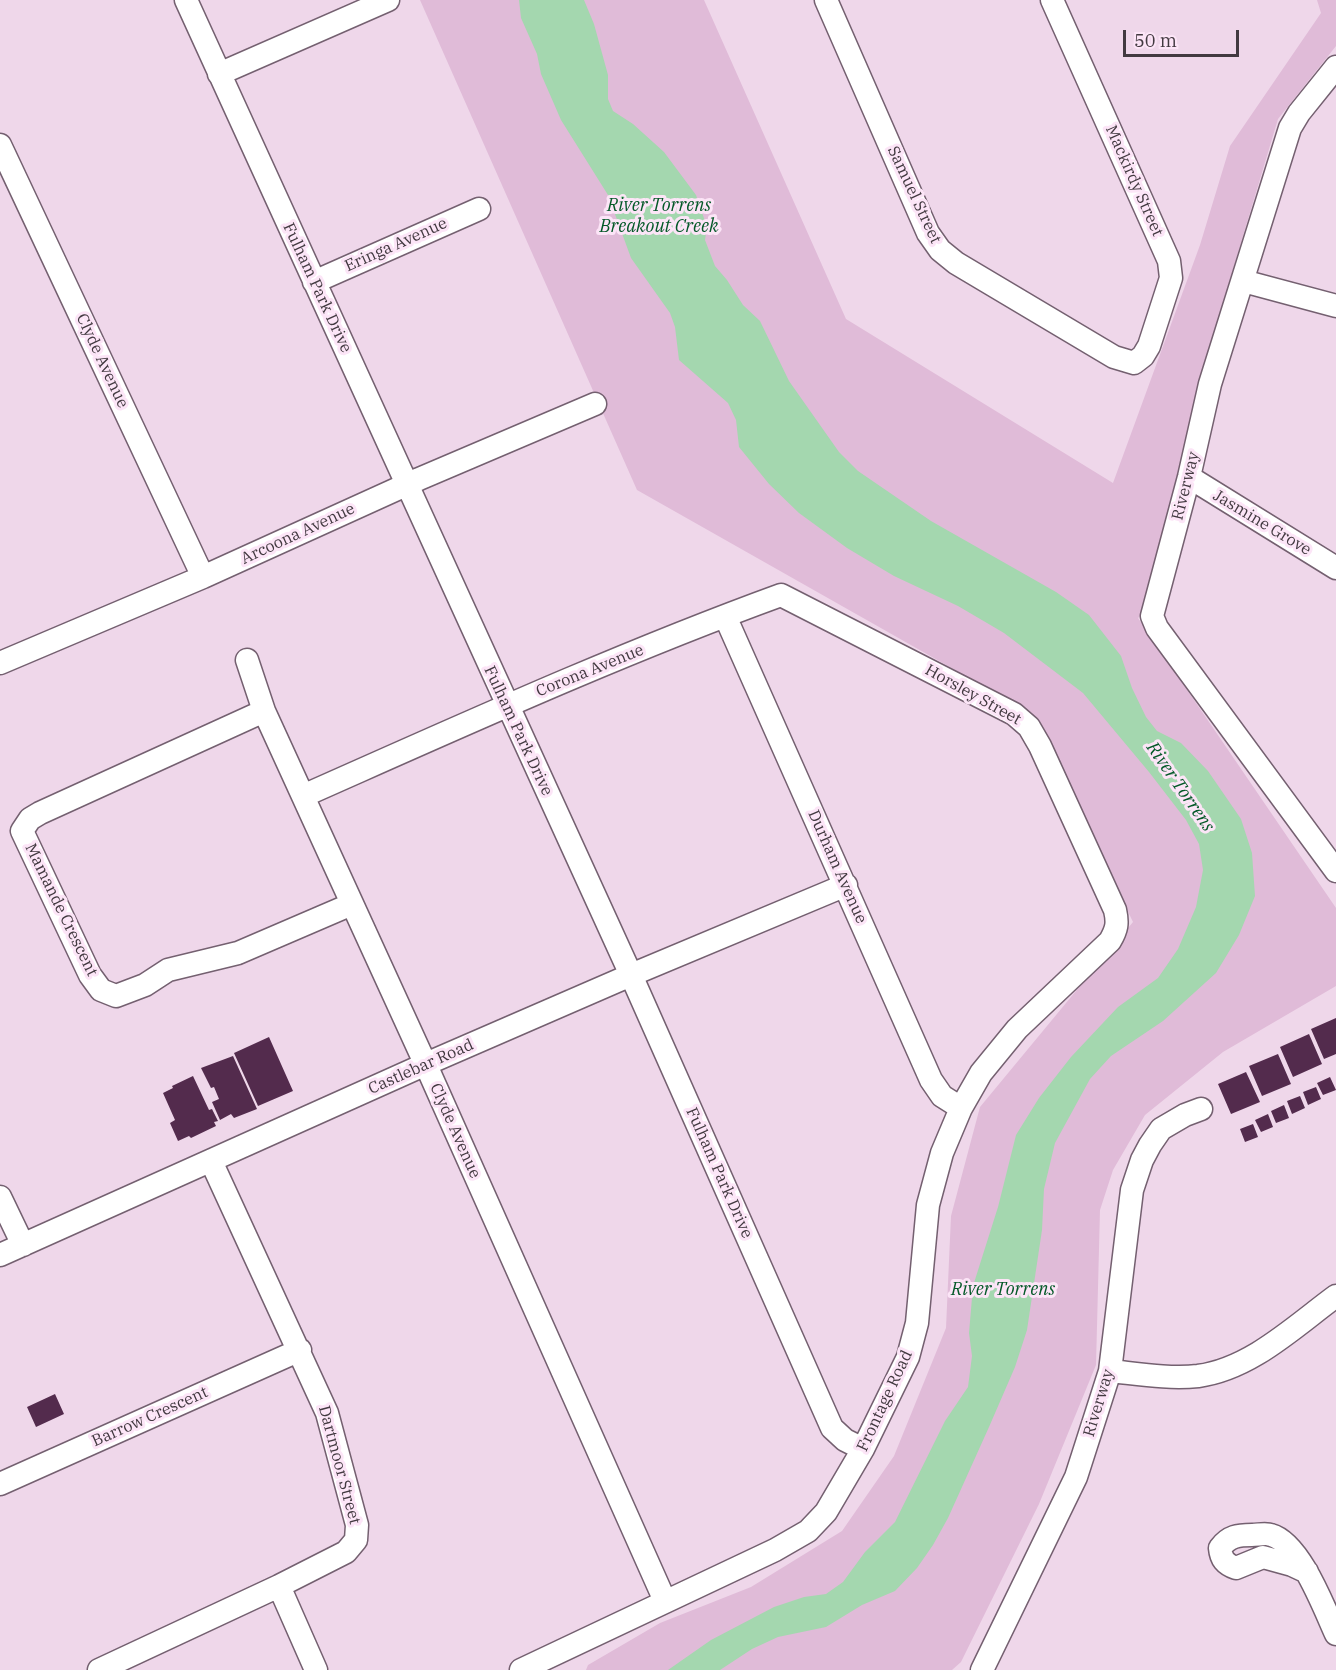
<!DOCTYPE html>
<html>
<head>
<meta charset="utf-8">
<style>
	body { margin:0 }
	#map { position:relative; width:1336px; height:1670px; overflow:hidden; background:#efd7ea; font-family:"IBM Plex Serif",serif }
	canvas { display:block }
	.scale { position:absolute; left:1123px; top:30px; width:116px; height:27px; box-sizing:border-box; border:3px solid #423940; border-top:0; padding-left:8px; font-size:18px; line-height:21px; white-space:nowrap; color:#423940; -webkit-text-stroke:4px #fce5f7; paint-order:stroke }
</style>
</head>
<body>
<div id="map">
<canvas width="1336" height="1670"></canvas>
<div class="scale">50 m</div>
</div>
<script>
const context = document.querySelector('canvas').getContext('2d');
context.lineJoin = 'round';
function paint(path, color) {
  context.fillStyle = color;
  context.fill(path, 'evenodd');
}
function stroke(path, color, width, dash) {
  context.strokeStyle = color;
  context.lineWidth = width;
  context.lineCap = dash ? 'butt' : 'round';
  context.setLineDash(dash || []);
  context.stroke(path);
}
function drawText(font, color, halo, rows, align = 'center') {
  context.font = font + ' "IBM Plex Serif",serif';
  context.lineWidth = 6;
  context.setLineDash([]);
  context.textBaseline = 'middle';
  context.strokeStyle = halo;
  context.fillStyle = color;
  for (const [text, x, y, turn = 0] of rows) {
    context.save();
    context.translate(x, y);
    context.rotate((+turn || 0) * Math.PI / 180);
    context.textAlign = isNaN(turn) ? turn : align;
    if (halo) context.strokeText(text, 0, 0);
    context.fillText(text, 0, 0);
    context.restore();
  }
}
paint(new Path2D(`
	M420,0h284l142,319 267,164 87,-238 30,-99 91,-133 -4,-13h19v46l-58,73 -73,244 -61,249 -6,6 198,290v78l-113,66 -78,63 -32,55 -13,40 -4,155 -57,139 -78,158 -9,8h-366l2,-5 72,-42 91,-36 91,-56 52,-75 52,-128 5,-112 29,-109 153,-185 -102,-209 -394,-223z`), '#e0bbd8');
paint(new Path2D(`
	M519,0h65l10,24 14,51v24l5,12 20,13 31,28 32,43 11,32 -2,13 10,26 12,14 16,25 17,16 29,60 50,71 19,19 73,50 125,71 33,23 32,41 11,32 14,29 11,14 24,12 27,28 33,48 11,34 3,43 -16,39 -23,38 -53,48 -52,35 -21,23 -35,64 -11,46 -2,41 -15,100 -12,37 -26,60 -41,91 -15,27 -16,23 -22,23 -33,14 -36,22 -48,10 -26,12 -32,21h-52l43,-30 63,-33 30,-10 22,-3 17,-12 22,-30 30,-30 50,-101 23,-34 4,-31 -3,-23 4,-47 25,-79 18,-72 23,-37 32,-41 47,-50 40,-29 20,-29 18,-42 7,-37 -4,-26 -13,-24 -37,-48 -66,-79 -79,-60 -46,-27 -64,-30 -47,-28 -48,-35 -30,-29 -30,-37 -3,-27 -8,-17 -49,-43 -4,-33 -5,-14 -39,-55 -23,-63 -47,-75 -20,-46 -4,-20 -16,-36z`), '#a4d7af');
paint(new Path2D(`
	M1336,1018v36l-12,5 -13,-30z
	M1309,1034l13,30 -29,13 -13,-30z
	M269,1037l24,54 -35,15 -24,-53z
	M1278,1054l13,30 -29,12 -13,-30z
	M233,1056l24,53 -23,9 -3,-4 -11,6 -8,-18 7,-3 -5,-12 -3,1 -10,-20z
	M1246,1072l14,30 -29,12 -13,-30z
	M193,1076l16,34 3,-1 6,12 -4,1 2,4 -25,12 -2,-2 -11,5 -8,-18 5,-3 -12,-27 10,-5 -1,-2z
	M1330,1077l6,13 -13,5 -6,-12z
	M1316,1087l5,12 -13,6 -5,-13z
	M1300,1096l5,12 -13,6 -5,-13z
	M1284,1105l5,13 -13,5 -5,-12z
	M1268,1114l5,13 -12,5 -6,-12z
	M1253,1124l5,13 -13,5 -5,-13z
	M55,1394l9,20 -28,13 -9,-20z`), '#532b4d');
const minor = new Path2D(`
	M186,0l445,975 201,453 13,12 18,9
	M826,0l102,233 12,17 16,13 158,94 20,6 9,-7 6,-10 22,-68 -2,-17 -117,-261
	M1336,67l-37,46 -9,15 -80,256 -21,93 -37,139 5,12 179,243
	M219,74l169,-74
	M0,145l203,432
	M1243,281l93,25
	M314,282l165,-73
	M1189,477l147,91
	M725,616l206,464 11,16 19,12
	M247,660l17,51 166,363 235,527
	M0,663l203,-86 216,-98 176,-75
	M264,711l-224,102 -10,6 -8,12 68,144 11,15 15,6 29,-11 23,-15 70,-17 114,-49
	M303,796c158,-70 316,-142 478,-201l233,119 15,13 11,19 75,164c3,13 2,19 -5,31l-93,88 -36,44 -20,35 -19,45 -14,52 -11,118 -9,34 -45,92 -37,63 -18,19 -33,19 -254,120
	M0,1197l23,48
	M0,1255l426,-191 205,-89 215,-90
	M1110,1371c29,3 59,8 88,5 53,-7 97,-50 138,-80
	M0,1484l300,-134
	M1307,1572l-15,-7 -29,-8 -27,11c-11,-4 -15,-9 -16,-20 9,-12 18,-13 32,-13 6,0 14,-2 19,0 29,8 53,73 65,99
	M279,1586l37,84
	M99,1670l180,-84 67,-34 10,-12 1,-15 -30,-112 -116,-252
	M982,1670l94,-193 34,-106 22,-181 10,-30 8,-15 11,-16 24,-14 16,-6`);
stroke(minor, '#746070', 25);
stroke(minor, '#fff', 22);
drawText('16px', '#423940', '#fce5f7', [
	["Mackirdy Street",1134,181,66],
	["Samuel Street",914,195,65],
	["Eringa Avenue",396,245,-24],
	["Fulham Park Drive",317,288,65],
	["Clyde Avenue",102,361,65],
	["Riverway",1186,486,-76],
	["Jasmine Grove",1262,523,31],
	["Arcoona Avenue",298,534,-25],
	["Corona Avenue",590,671,-22],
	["Horsley Street",973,695,29],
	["Fulham Park Drive",518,731,65],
	["Durham Avenue",837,867,66],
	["Mamande Crescent",61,910,64],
	["Castlebar Road",421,1067,-24],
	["Clyde Avenue",455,1131,66],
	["Fulham Park Drive",719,1173,66],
	["Frontage Road",885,1401,-65],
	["Riverway",1099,1403,-73],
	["Barrow Crescent",150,1417,-24],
	["Dartmoor Street",339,1465,75]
]);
drawText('italic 18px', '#045928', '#fce5f7', [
	["River Torrens",659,206],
	["Breakout Creek",659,227],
	["River Torrens",1180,787,55],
	["River Torrens",1003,1290]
]);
</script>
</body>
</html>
